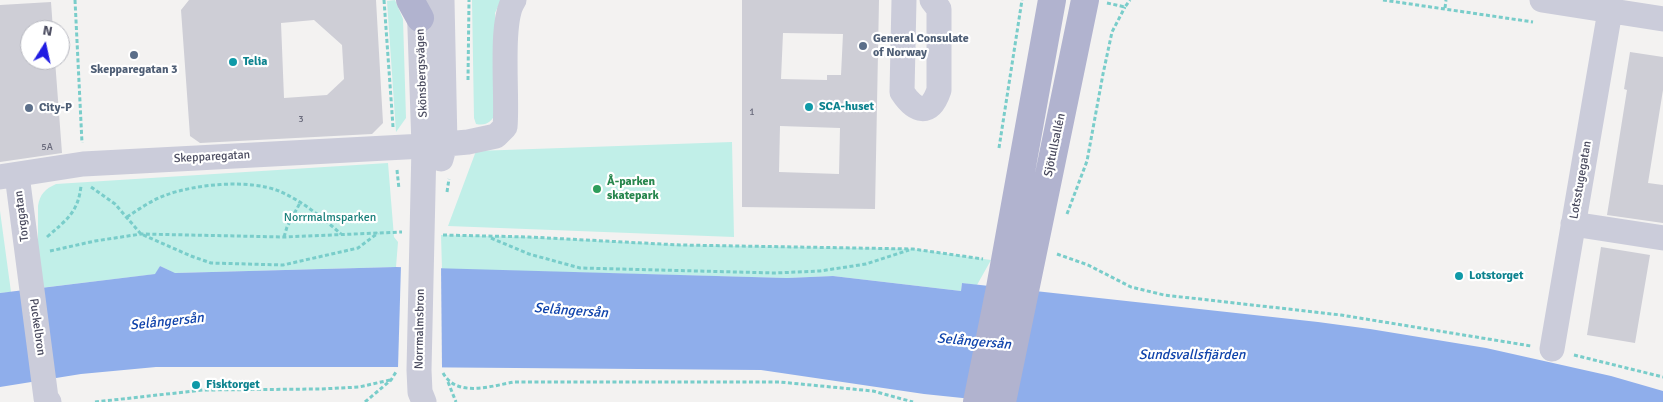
<!DOCTYPE html>
<html>
<head>
<meta charset="utf-8">
<style>
	body { margin:0 }
	#map { position:relative; width:1663px; height:402px; overflow:hidden; background:#f3f2f1; font-family:Signika,sans-serif }
	canvas { display:block }
	.north { position:absolute; left:20px; top:20px; width:50px; height:50px; box-sizing:border-box; background:#fff; border:1px solid #b6b7bf; border-radius:50%; rotate:10deg; font-size:14px; font-weight:700; line-height:20px; text-align:center; color:#494a5e }
	.north::after { content:''; display:block; margin:auto; width:18px; height:22px; background:#201ce2; clip-path:polygon(50% 0,100% 100%,50% 72%,0 100%) }
</style>
</head>
<body>
<div id="map">
<canvas width="1663" height="402"></canvas>
<div class="north">N</div>
</div>
<script>
const context = document.querySelector('canvas').getContext('2d');
context.lineJoin = 'round';
function paint(path, color) {
  context.fillStyle = color;
  context.fill(path, 'evenodd');
}
function stroke(path, color, width, dash) {
  context.strokeStyle = color;
  context.lineWidth = width;
  context.lineCap = dash ? 'butt' : 'round';
  context.setLineDash(dash || []);
  context.stroke(path);
}
function drawText(font, color, halo, rows, align = 'center') {
  context.font = font + ' Signika,sans-serif';
  context.lineWidth = 4.5;
  context.setLineDash([]);
  context.textBaseline = 'middle';
  context.strokeStyle = halo;
  context.fillStyle = color;
  for (const [text, x, y, turn = 0] of rows) {
    context.save();
    context.translate(x, y);
    context.rotate((+turn || 0) * Math.PI / 180);
    context.textAlign = isNaN(turn) ? turn : align;
    if (halo) context.strokeText(text, 0, 0);
    context.fillText(text, 0, 0);
    context.restore();
  }
}
paint(new Path2D(`
	M395,0l8,19 3,99 -10,14 -9,-131z
	M472,0h29l-6,13 1,100c-5,9 -9,13 -20,11l-2,-6z
	M732,142l2,95 -286,-11 28,-75z
	M388,163l6,74 4,5 -2,25 -222,6 -14,-7 -4,8 -116,14 -2,-21v-61c2,-12 7,-17 18,-22z
	M0,211l11,81 -11,1z
	M441,235l88,2 151,8 233,4 78,11 -14,25 -15,-2 -1,8 -128,-15 -46,2 -345,-9z`), '#c1efe8');
paint(new Path2D(`
	M160,266l15,7 221,-6 391,11 46,-2 128,15 1,-8 356,39 52,7 116,19 125,28 52,15v11h-662l-77,-8 -163,-24 -368,-3h-237l-75,7 -81,13v-94l155,-19z`), '#8faeeb');
paint(new Path2D(`
	M401,265l40,1 1,102h-44z`), '#f3f2f1');
paint(new Path2D(`
	M189,0h187l7,123 -11,11 -172,9 -10,-7 -9,-126zM314,20l28,25 2,34 -17,16 -43,3 -3,-75z
	M742,0h137l-4,209 -133,-2zM783,33l60,1 -2,41h-14v5l-46,-1zM780,126l60,2 -1,46 -60,-2z
	M51,2l2,28h-23v30h25l7,93 -62,9v-157z
	M1630,52l33,5v33l-15,93 15,2v38l-56,-8 20,-125 -3,-1z
	M1601,247l49,8 -15,88 -48,-8z`), '#ceced6');
stroke(new Path2D(`
	M75,0l7,143
	M384,0l9,127
	M1383,0l150,22
	M1107,3l18,4 5,-7
	M1445,8l1,-8
	M468,80l1,-80
	M999,148l23,-148
	M397,170l2,19
	M91,187l24,17 26,30 50,22 20,7 72,2 75,-17 20,-15
	M447,192l2,-13
	M1067,214l20,-53 16,-87 9,-42 13,-25
	M127,217c12,-8 25,-17 39,-22 30,-11 83,-16 113,-4 23,10 44,27 62,43
	M443,235l86,2 151,8 233,4 70,10
	M47,237c19,-17 31,-24 34,-51
	M284,237l3,-10 13,-24
	M491,238l38,16 51,14 195,5 45,-2 46,-7 43,-14
	M50,251l45,-10 46,-7 143,3 118,-5
	M1057,254l31,11 43,22 33,8 177,20 190,31
	M1574,355l89,22
	M443,373c14,25 48,13 71,9h265l94,9 40,11
	M448,382l8,20
	M95,402l108,-12 118,-1 38,-2 31,-7
	M365,402l26,-22 5,-8`), '#79cdca', 3, [4, 2.5]);
stroke(new Path2D(`
	M419,0l5,146 -5,224 1,22 4,10
	M904,0l-2,92c13,20 28,25 37,-2v-81l-7,-9
	M1542,0l121,19
	M441,159l4,-15 -3,-144
	M17,175l29,223 3,4
	M0,177l83,-13 341,-18 44,-4 28,-6 9,-9c3,-30 -6,-106 9,-127
	M1573,224l90,14
	M1552,349l58,-338`), '#cbccda', 25);
stroke(new Path2D(`
	M410,0l10,18
	M977,402l23,-114 52,-288
	M1002,402l83,-402`), '#b1b3cf', 28);
for (const [x, y, r, color] of [
	[863,46,5,"#5c6f8a"],
	[134,55,5,"#5c6f8a"],
	[233,62,5,"#0f9aa8"],
	[809,107,5,"#0f9aa8"],
	[29,108,5,"#5c6f8a"],
	[597,189,5,"#2e9e5b"],
	[1459,276,5,"#0f9aa8"],
	[196,385,5,"#0f9aa8"]
]) {
  const dot = new Path2D();
  dot.arc(x, y, r, 0, 2 * Math.PI);
  context.fillStyle = color;
  context.fill(dot);
  stroke(dot, '#fff', 2);
}
drawText('10px', '#6a6b7c', null, [
	["1",752,112],
	["3",301,119],
	["5A",47,147]
]);
drawText('bold 12px', '#4e5e75', '#fff', [
	["General Consulate",873,39],
	["of Norway",873,53],
	["Skepparegatan 3",134,70,"center"],
	["City-P",39,108]
], 'left');
drawText('bold 12px', '#0d838f', '#fff', [
	["Telia",243,62],
	["SCA-huset",819,107],
	["Lotstorget",1469,276],
	["Fisktorget",206,385]
], 'left');
drawText('12px', '#494a5e', '#fff', [
	["Skönsbergsvägen",422,73,-92],
	["Sjötullsallén",1055,145,-78],
	["Skepparegatan",212,157,-3],
	["Lotsstugegatan",1581,180,-80],
	["Torggatan",22,216,-97],
	["Puckelbron",37,327,82],
	["Norrmalmsbron",420,329,-89]
]);
drawText('bold 12px', '#27864d', '#fff', [
	["Å-parken",607,182],
	["skatepark",607,196]
], 'left');
drawText('12px', '#19807b', '#fff', [
	["Norrmalmsparken",330,218]
]);
drawText('italic 14px', '#0f43ab', '#fff', [
	["Selångersån",571,311,4],
	["Selångersån",167,322,-6],
	["Selångersån",974,342,5],
	["Sundsvallsfjärden",1192,355]
]);
</script>
</body>
</html>
